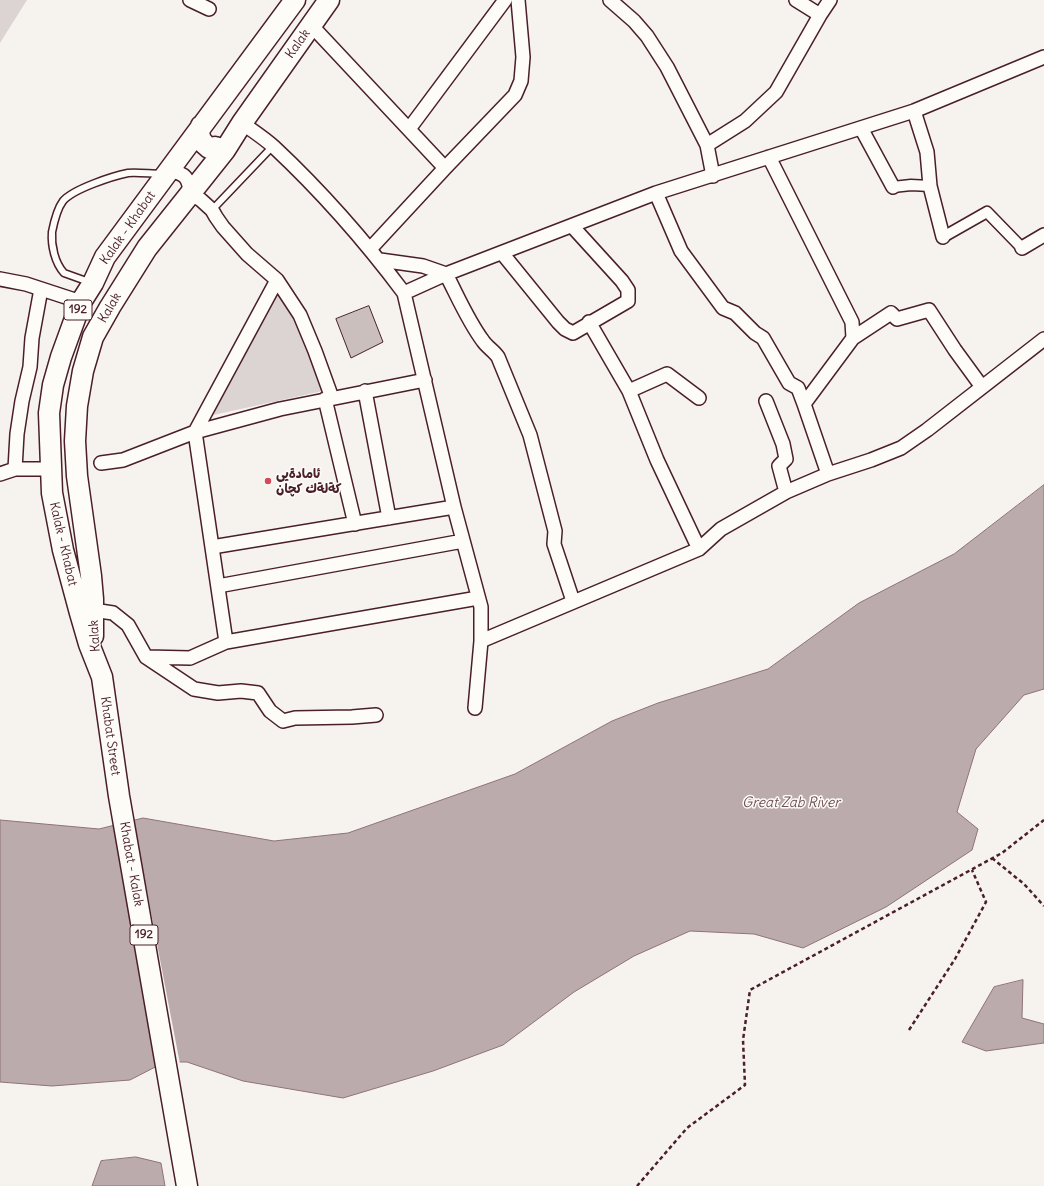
<!DOCTYPE html>
<html>
<head>
<meta charset="utf-8">
<style>
	body { margin:0 }
	canvas { display:block; background:#f6f3ef }
</style>
</head>
<body>
<canvas width="1044" height="1186"></canvas>
<script>
const context = document.querySelector('canvas').getContext('2d');
context.lineJoin = 'round';
function paint(path, color) {
  context.fillStyle = color;
  context.fill(path, 'evenodd');
}
function stroke(path, color, width, dash) {
  context.strokeStyle = color;
  context.lineWidth = width;
  context.lineCap = dash ? 'butt' : 'round';
  context.setLineDash(dash || []);
  context.stroke(path);
}
function drawText(font, color, halo, rows, align = 'center') {
  context.font = font + ' Delius,"Playpen Sans Arabic",sans-serif';
  context.lineWidth = 3;
  context.setLineDash([]);
  context.textBaseline = 'middle';
  context.strokeStyle = halo;
  context.fillStyle = color;
  for (const [text, x, y, turn = 0] of rows) {
    context.save();
    context.translate(x, y);
    context.rotate((+turn || 0) * Math.PI / 180);
    context.textAlign = isNaN(turn) ? turn : align;
    if (halo) context.strokeText(text, 0, 0);
    context.fillText(text, 0, 0);
    context.restore();
  }
}
paint(new Path2D(`
	M0,0h27l-27,43z
	M273,289c5,7 12,14 17,22 15,25 24,53 33,80l-119,26z`), '#dcd4d2');
const water = new Path2D(`
	M1044,485v204l-20,6 -48,54 -19,63 21,17 -6,21 -86,57 -83,41 -49,-14 -64,-3 -56,25 -60,36 -71,53 -70,26 -90,27 -100,-17 -56,-19h-22l-35,18 -78,6 -52,-4v-262l99,9 44,-11 131,23 74,-8 167,-59 97,-53 46,-18 110,-34 91,-66 95,-49z
	M1023,980l-1,38 22,6v19l-58,8 -24,-9 32,-55z
	M136,1157l25,6 4,23h-73l9,-25z`);
paint(water, '#bbabac');
stroke(water, '#8e7378', 1);
paint(new Path2D(`
	M133,818l47,246h-13l-44,-243z`), '#f6f3ef');
const building = new Path2D(`
	M369,306l14,36 -32,16 -15,-39z`);
paint(building, '#cbbfbe');
stroke(building, '#4a1f2b', 1);
const service = new Path2D(`
	M212,210l61,-64
	M89,282l-25,-9c-9,-10 -13,-27 -12,-41 2,-10 5,-23 11,-31 10,-12 50,-25 65,-28 10,-1 23,1 34,1`);
const pedestrian = new Path2D(`
	M893,187l18,-2 19,1
	M943,237l44,-25 35,36`);
const minor = new Path2D(`
	M190,0l19,9
	M610,0l24,21 13,15 20,31 40,78 6,31
	M796,0l24,15
	M311,25l134,143
	M914,111l13,41 3,34 13,51
	M242,123c11,8 22,15 32,24 48,45 91,94 130,146l42,-19 210,-81 258,-82 130,-54
	M861,128l32,59
	M409,129l96,-129
	M707,145l38,-24 31,-29 44,-77 10,-15
	M769,157l83,165 1,16 -49,66 24,70
	M165,174l5,-3c15,2 19,7 20,22l11,7 11,10 4,7 7,10 24,27 30,26 23,35 15,36 17,47
	M656,193l25,58 42,57 12,5 20,20 8,5 26,45 9,5 6,16
	M1022,248l22,-13
	M370,249l75,-81 70,-73 6,-14 2,-24 -5,-57
	M502,253l56,69 7,7 8,4 55,-32v-11l-6,-9 -50,-55
	M380,260l43,6 23,8c12,23 22,47 37,67 4,6 11,10 15,16l32,78 25,96 -1,13 19,57
	M0,279l26,5 55,18
	M404,293l50,214 27,100v34l-6,67
	M589,322l40,69 28,69 42,89
	M853,338l38,-25 6,6 32,-9 26,40 27,37
	M365,391l24,127
	M629,391l38,-17 32,24
	M325,399l30,125
	M766,401l17,43 3,15 -7,7 7,26
	M101,463l22,-3 72,-28 85,-23 145,-29
	M15,469l2,-35 5,-33 8,-34 2,-29 9,-49
	M0,474l15,-5h37
	M212,547l242,-40
	M218,586l245,-45
	M93,610l20,3 15,12 18,32 44,1 36,-16 252,-44
	M481,641l218,-92 22,-20 65,-37 42,-18 43,-14 30,-12 26,-18 117,-91
	M226,642l-31,-210 82,-152
	M146,657l48,32 24,4 23,-2 17,2 12,18 13,10 12,-3 57,-1 24,-2`);
const primary = new Path2D(`
	M201,126c-4,10 0,16 8,22l6,-1 10,3
	M93,636v-37l-2,-23 -14,-100 -2,-35 2,-35 6,-35 10,-34 17,-30 37,-59 78,-98 17,-27 87,-123
	M187,1186l-68,-390 -17,-119 -13,-33 -9,-31 -17,-63 -11,-57 -3,-80 4,-28 8,-28 20,-55 12,-19 12,-26 190,-257`);
stroke(service, '#4a1f2b', 9);
stroke(pedestrian, '#4a1f2b', 13);
stroke(minor, '#4a1f2b', 16);
stroke(primary, '#4a1f2b', 23);
stroke(new Path2D(`
	M992,858l32,26 20,22
	M909,1030l46,-71 31,-57 -14,-32
	M637,1186l50,-58 58,-43 -2,-45 7,-50 252,-137 42,-33`), '#4a1f2b', 2.5, [4, 3]);
stroke(service, '#fdfcf7', 6);
stroke(pedestrian, '#fdfcf7', 10);
stroke(minor, '#fdfcf7', 13);
stroke(primary, '#fdfcf7', 20);
for (const [x, y, r, color] of [
	[268,481,4,"#d1495b"]
]) {
  const dot = new Path2D();
  dot.arc(x, y, r, 0, 2 * Math.PI);
  context.fillStyle = color;
  context.fill(dot);
  stroke(dot, '#fdfcf7', 1.5);
}
for (const [x, y, w] of [
	[78,310,28],
	[144,935,28]
]) {
  const box = new Path2D();
  box.roundRect(x - w / 2, y - 10, w, 20, 3);
  context.fillStyle = '#fdfcf7';
  context.fill(box);
  stroke(box, '#4a1f2b', 1);
}
drawText('bold 12px', '#4a1f2b', null, [
	["192",78,310],
	["192",144,935]
]);
drawText('13px', '#4a1f2b', '#fdfcf7', [
	["Kalak",298,44,-55],
	["Kalak - Khabat",128,228,-55],
	["Kalak",110,308,-60],
	["Kalak - Khabat",63,544,77],
	["Kalak",95,636,-94],
	["Khabat Street",110,736,82],
	["Khabat - Kalak",131,864,80]
]);
drawText('bold 13px', '#4a1f2b', '#fdfcf7', [
	["ئامادةيى",276,474],
	["كةلةك كچان",276,489]
], 'left');
drawText('italic 14px', '#725058', '#fdfcf7', [
	["Great Zab River",791,803]
]);
</script>
</body>
</html>
